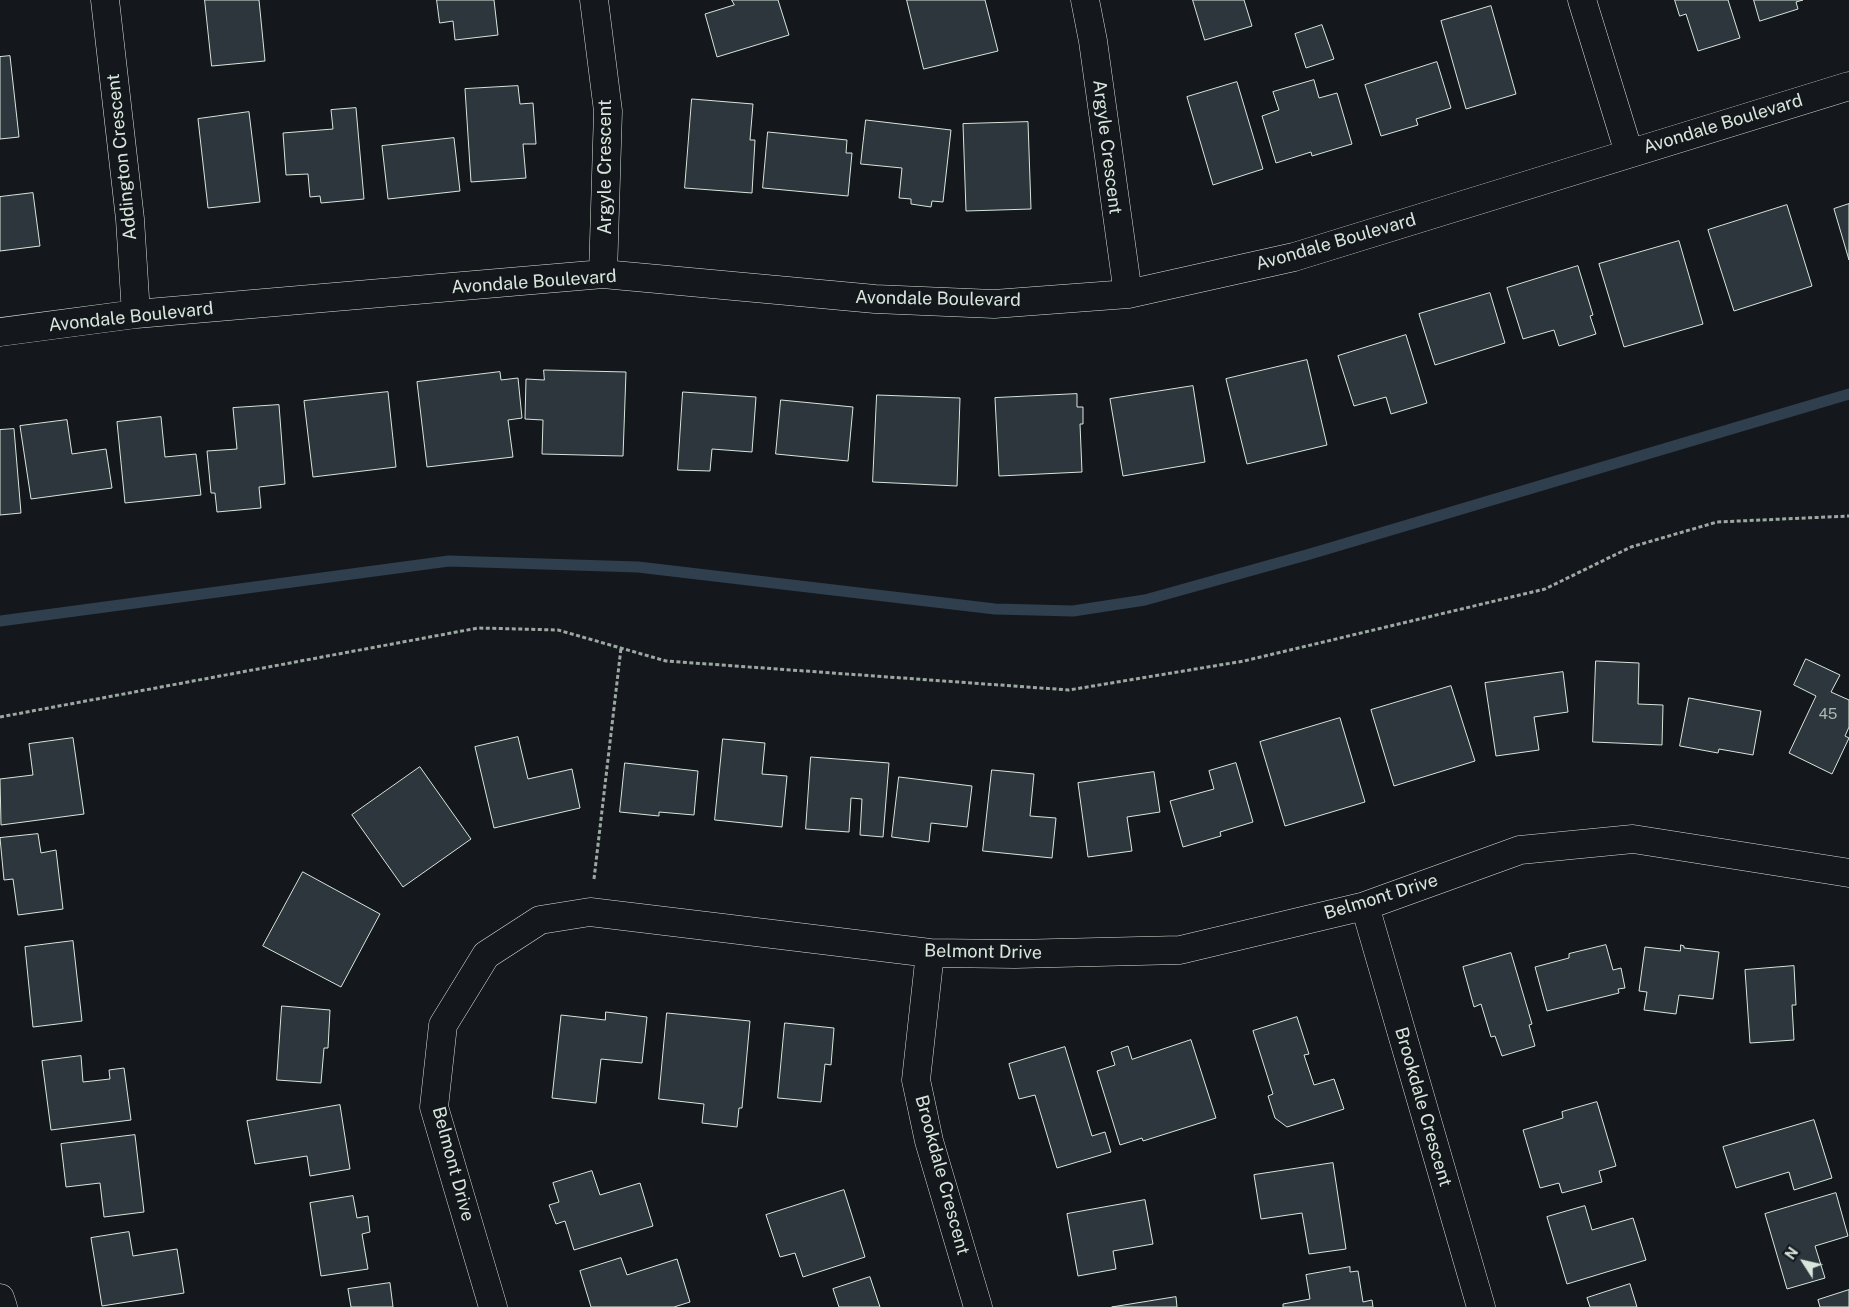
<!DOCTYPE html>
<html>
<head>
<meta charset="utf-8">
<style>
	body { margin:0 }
	#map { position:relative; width:1849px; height:1307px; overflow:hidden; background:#14181c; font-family:"Public Sans",sans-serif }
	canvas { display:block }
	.north { position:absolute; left:1779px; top:1237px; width:50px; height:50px; -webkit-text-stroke:4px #14181c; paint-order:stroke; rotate:305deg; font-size:14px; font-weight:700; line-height:20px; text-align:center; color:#d8e6dc }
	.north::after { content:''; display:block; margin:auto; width:18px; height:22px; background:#d8e6dc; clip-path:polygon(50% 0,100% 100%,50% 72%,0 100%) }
</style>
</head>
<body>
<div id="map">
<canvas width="1849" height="1307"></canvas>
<div class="north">N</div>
</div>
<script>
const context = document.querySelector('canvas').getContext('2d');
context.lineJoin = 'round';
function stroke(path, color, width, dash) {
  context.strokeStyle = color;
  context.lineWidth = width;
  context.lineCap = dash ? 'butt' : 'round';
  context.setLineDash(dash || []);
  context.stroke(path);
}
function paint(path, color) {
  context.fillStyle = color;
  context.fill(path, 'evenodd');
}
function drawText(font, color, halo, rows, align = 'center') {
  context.font = font + ' "Public Sans",sans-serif';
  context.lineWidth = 4;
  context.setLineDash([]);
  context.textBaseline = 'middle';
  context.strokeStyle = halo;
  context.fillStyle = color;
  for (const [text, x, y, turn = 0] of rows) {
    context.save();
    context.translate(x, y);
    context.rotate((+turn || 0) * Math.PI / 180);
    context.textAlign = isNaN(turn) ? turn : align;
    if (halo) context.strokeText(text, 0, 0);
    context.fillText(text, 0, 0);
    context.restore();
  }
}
stroke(new Path2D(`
	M0,621l449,-60 189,6 357,42 78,2 72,-11 165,-46 539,-160`), '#2f3f4d', 11);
const building = new Path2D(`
	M205,0h54l6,61 -53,5z
	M437,0h57l4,35 -43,5 -2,-19 -13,2z
	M732,0h46l11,35 -72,22 -12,-43 29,-9z
	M907,0h78l13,51 -74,18z
	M1193,0h51l8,26 -47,14z
	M1675,0h53l12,38 -42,13 -12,-37 -6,2z
	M1754,0h49l-7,2 2,7 -38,12z
	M1491,6l25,88 -50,15 -25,-88z
	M1322,25l12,34 -28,9 -11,-34z
	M10,56l9,81 -19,2v-82z
	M1437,62l14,46 -35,11 2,6 -37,11 -16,-51z
	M1314,80l5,18 18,-5 15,51 -40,12 -1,-4 -35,11 -14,-47 17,-6 -6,-18z
	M1237,82l26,87 -50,16 -26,-88z
	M518,86l2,18 13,-1 3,41h-13l3,34 -55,4 -6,-93z
	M692,99l61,5 -3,36h5l-3,53 -67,-5z
	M356,108l8,91 -43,4 -1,-7 -10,1 -2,-23 -22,1 -3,-42 50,-4 -2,-19z
	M249,112l11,90 -52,6 -10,-89z
	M866,120l85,10 -8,72 -11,-1 -1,6 -20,-3v-5l-12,-1 3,-30 -41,-4z
	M1028,122l3,87 -65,2 -3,-87z
	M768,132l79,8 -1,13h6l-4,43 -85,-8z
	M454,138l6,53 -72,8 -6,-53z
	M33,193l7,53 -40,5v-54z
	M1849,204v56l-15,-51z
	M1787,205l25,81 -78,25 -26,-81z
	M1679,241l24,83 -79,23 -25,-83z
	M1578,266l15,49 -3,1 6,18 -37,12 -5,-16 -31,9 -16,-51z
	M1490,293l15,50 -70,22 -16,-51z
	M1406,335l21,68 -36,11 -5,-17 -32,9 -16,-50z
	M1307,360l20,85 -80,19 -21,-85z
	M544,370l82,2 -3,84 -81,-2 1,-34 -18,-1 1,-40 18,1z
	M500,372l1,8 17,-2 4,40 -14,2 5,37 -86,10 -10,-85z
	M1193,386l12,76 -82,14 -13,-77z
	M388,392l8,75 -83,10 -9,-76z
	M683,392l73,5 -4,55 -40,-3 -2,22 -32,-1z
	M1077,394v13h6v17h-3l2,48 -83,4 -4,-78z
	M877,395l83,3 -3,88 -84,-4z
	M781,400l72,7 -5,54 -72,-7z
	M279,405l6,79 -26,3 2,21 -44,4 -2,-19h-4l-4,-42 30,-2 -4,-41z
	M161,417l4,40 31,-3 5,41 -76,8 -8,-81z
	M67,420l5,34 34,-5 6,39 -81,11 -11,-73z
	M14,429l7,84 -21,2v-85z
	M1806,659l34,16 -9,17 18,8v27l-4,9 4,2 -17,36 -43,-21 27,-57 -22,-11z
	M1596,661l43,2 -1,41 25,1 -1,40 -69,-3z
	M1563,672l5,40 -34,5 5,33 -43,6 -11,-73z
	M1451,686l24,75 -81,25 -23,-76z
	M1689,698l72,13 -8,44 -34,-6 -1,4 -38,-7z
	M1340,718l25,84 -80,24 -25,-84z
	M518,737l10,42 44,-10 8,39 -86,20 -19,-81z
	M73,738l11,76 -83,11 -1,-46 33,-4 -4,-31z
	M723,739l42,4 -3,31 25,2 -5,51 -67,-7z
	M811,757l78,6 -6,74 -23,-2 2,-36 -11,-1 -2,34 -43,-3z
	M625,763l73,8 -4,44 -35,-3v4l-39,-4z
	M1236,763l17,59 -33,10 1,4 -38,11 -13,-46 44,-12 -5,-18z
	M420,767l51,72 -68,48 -51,-72z
	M992,770l42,4 -4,42 26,2 -4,40 -69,-7z
	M1154,772l6,40 -33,5 5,34 -44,6 -10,-74z
	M899,777l73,9 -5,41 -36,-4 -2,19 -37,-5z
	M38,834l3,19 15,-3 7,59 -45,6 -5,-36 -9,1 -4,-42z
	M303,872l77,42 -39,73 -78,-41z
	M73,941l9,80 -49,6 -8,-80z
	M1606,945l7,25 8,-2 4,20 -7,1 1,4 -72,18 -12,-44 34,-9v-4z
	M1681,945l3,1v2l35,4 -6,47 -34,-4 -3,19 -32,-4 3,-18 -8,-1 6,-44 35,4z
	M1511,953l21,71 -3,1 6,21 -33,10 -7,-20 -4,1 -10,-33 -7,3 -11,-40z
	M1794,966l2,39h-4l2,35 -44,3 -5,-73z
	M282,1006l48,4 -2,38h-4l-3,35 -44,-3z
	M606,1012l41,5 -5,46 -41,-4 -5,44 -44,-5 9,-83 44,5z
	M667,1013l83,8 -8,87h-3l-2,19 -35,-4 2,-19 -45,-5z
	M1297,1017l12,37 -5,1 10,30 20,-6 10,30 -57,18 -12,-9 -7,-22 5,-2 -20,-63z
	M785,1023l49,5 -3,37 -6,-1 -4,38 -43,-4z
	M1191,1040l25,78 -73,23 -1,-3 -22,7 -23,-74 18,-6 -4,-13 17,-6 4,13z
	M1065,1047l27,89 13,-4 6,20 -54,16 -22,-73 -16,4 -10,-35z
	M81,1056l2,26 27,-3 -1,-9 15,-2 7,52 -80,10 -9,-69z
	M1597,1102l19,64 -17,5 3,11 -40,11 -3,-10 -19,5 -17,-58 40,-12 -1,-6z
	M340,1105l10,64 -40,7 -3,-20 -52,8 -8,-43z
	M1814,1120l18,58 -38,12 -5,-18 -53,16 -13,-41z
	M135,1135l9,77 -40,5 -4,-34 -34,4 -5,-43z
	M1333,1163l13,86 -37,5 -7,-41 -41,6 -7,-44z
	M592,1171l8,24 40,-12 13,43 -79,24 -9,-29 -9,3 -7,-19 10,-3 -6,-19z
	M844,1190l21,67 -62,20 -8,-24 -15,4 -14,-42z
	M1836,1193l12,43 -33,10 10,32 -38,11 -22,-75z
	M353,1196l4,22 11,-2 2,16 -8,2 6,35 -47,7 -11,-73z
	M1145,1200l8,44 -40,7 3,18 -38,7 -11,-62z
	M1585,1206l7,24 41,-12 13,42 -79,24 -20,-67z
	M129,1232l4,24 44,-7 7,44 -82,13 -11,-68z
	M621,1258l6,17 50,-16 13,43 -16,5h-83l-11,-36z
	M1350,1267v5l8,-1 5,31 9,-2 1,7h-90v-3l27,-5 -4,-24z
	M870,1277l10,30h-41l-6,-18z
	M390,1283l3,24h-42l-3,-18z
	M1630,1284l7,23h-47l-3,-9z
	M1849,1290v17h-29l-2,-7z
	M1176,1297l1,10h-65z`);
paint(building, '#2c363c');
stroke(building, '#d8e6dc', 1);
const minor = new Path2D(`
	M105,0l25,219 6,95
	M594,0l14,111 -5,163
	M1085,0l8,41 35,253
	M1582,0l47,153
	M0,332l136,-18 467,-40 272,25 119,5 134,-10 166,-37 555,-171
	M1365,906l116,401
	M930,953l-14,127 13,61 49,166
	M0,1298l3,9
	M493,1307l-59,-200 9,-82 43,-70 54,-35 50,-8 340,41 85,1 165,-4 185,-44 155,-56 113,-11 216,34`);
stroke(minor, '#d8e6dc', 29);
stroke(new Path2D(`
	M0,717l478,-89 80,2 108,31 403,29 175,-29 301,-72 86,-42 86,-25 132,-6
	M594,879l27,-231`), '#9da8a2', 3, [4, 2.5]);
stroke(minor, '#14181c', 28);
drawText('15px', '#adbab4', null, [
	["45",1828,714]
]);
drawText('18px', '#d8e6dc', '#14181c', [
	["Avondale Boulevard",1723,124,-17],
	["Argyle Crescent",1107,147,83],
	["Addington Crescent",122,157,-96],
	["Argyle Crescent",605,167,-90],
	["Avondale Boulevard",1336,242,-16],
	["Avondale Boulevard",534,282,-4],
	["Avondale Boulevard",938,299,1],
	["Avondale Boulevard",131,317,-6],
	["Belmont Drive",1381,897,-17],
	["Belmont Drive",983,952,1],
	["Brookdale Crescent",1423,1107,74],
	["Belmont Drive",453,1164,75],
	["Brookdale Crescent",942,1175,75]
]);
</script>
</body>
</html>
